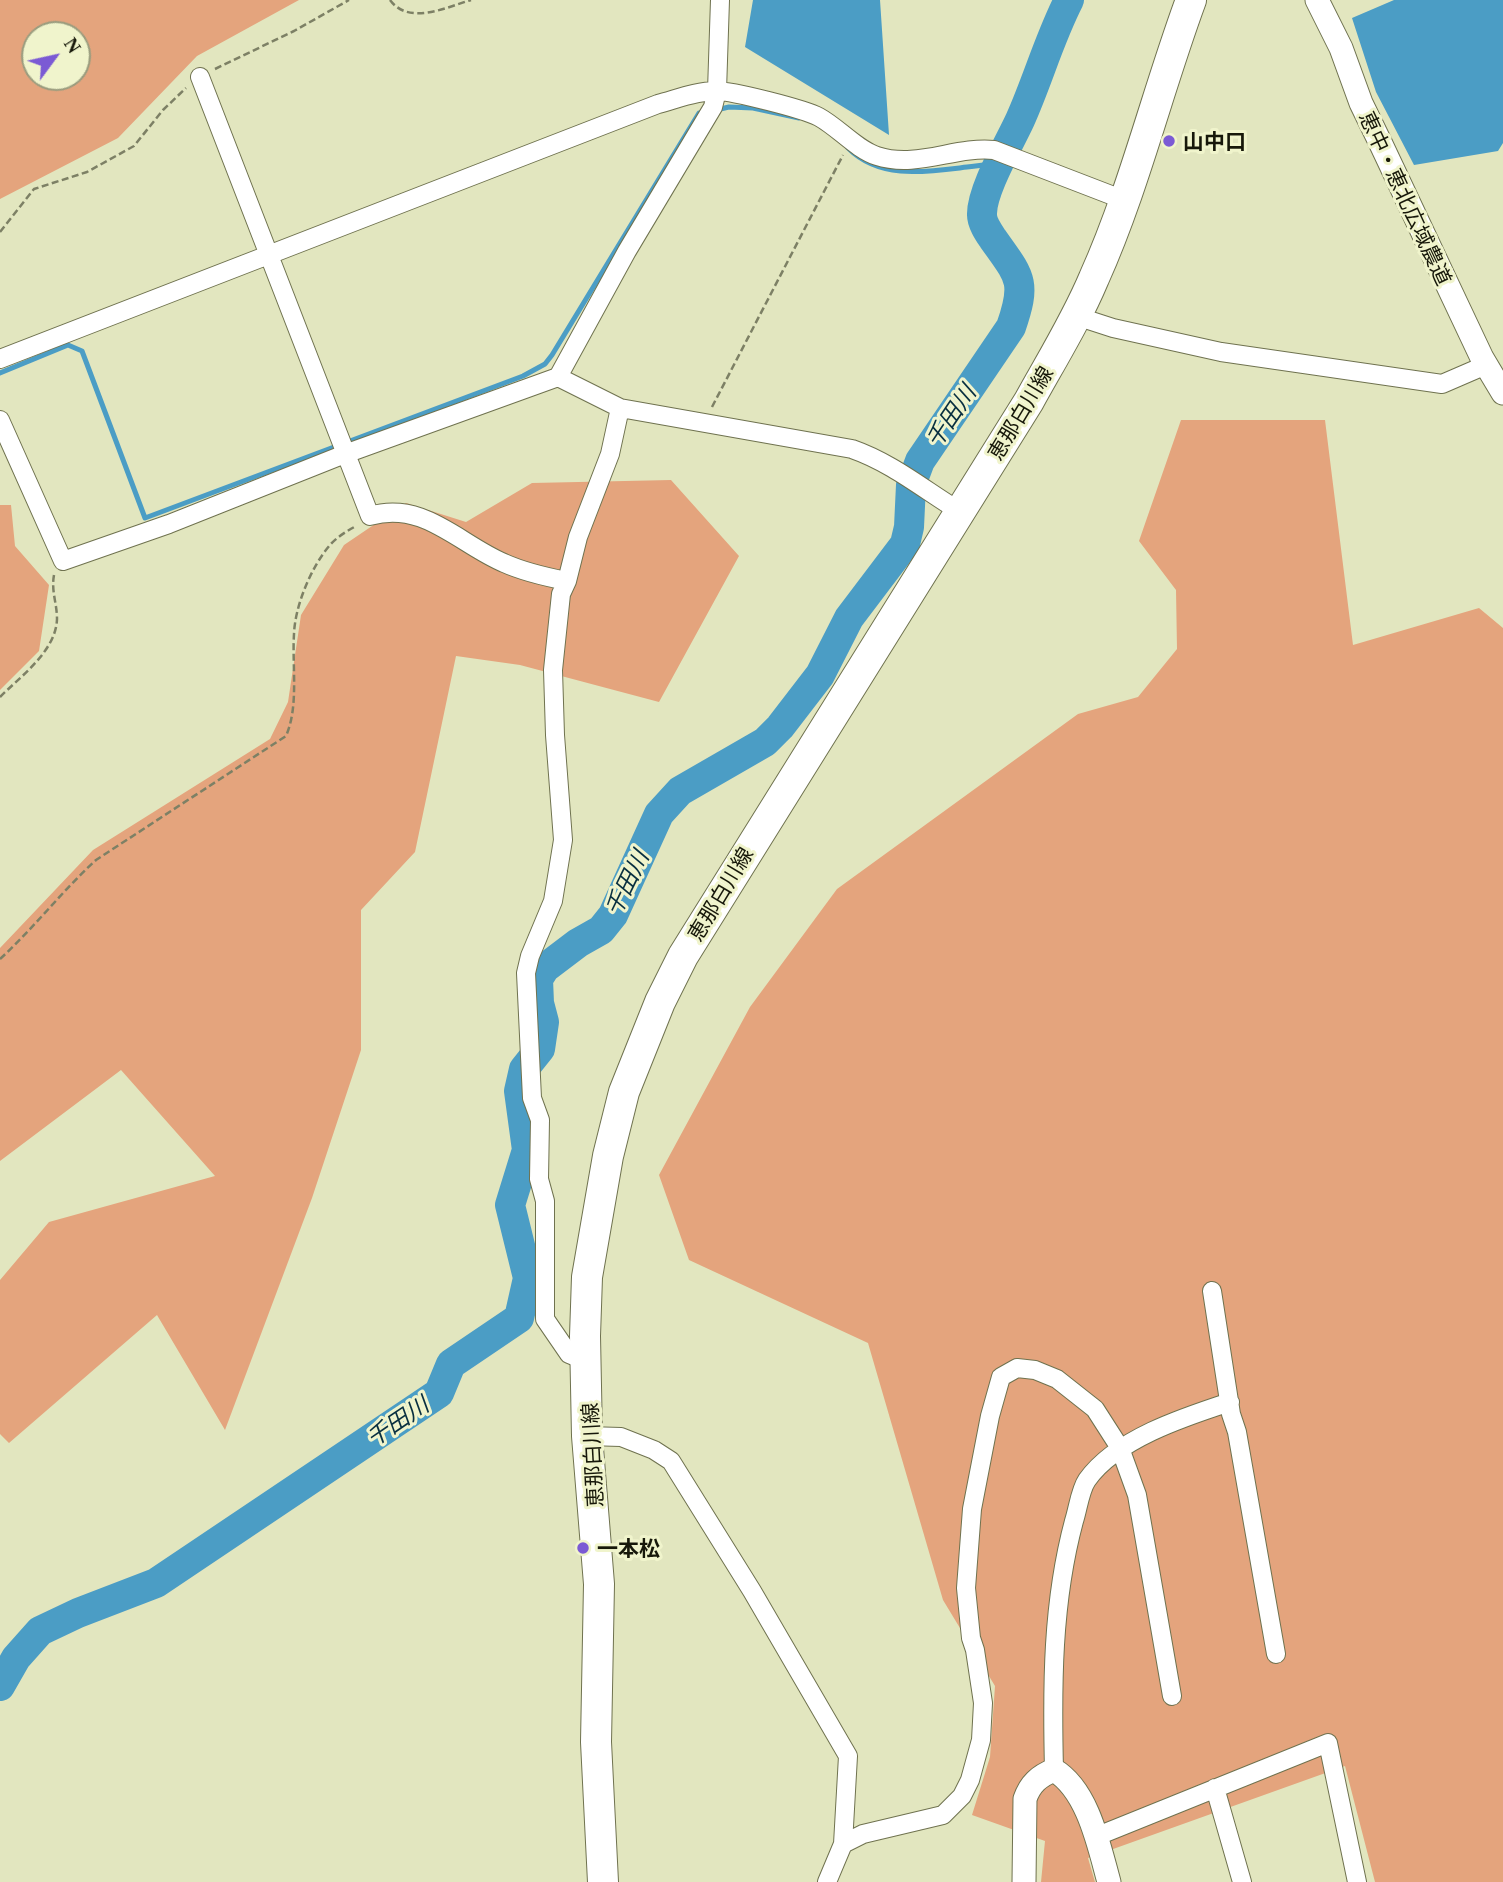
<!DOCTYPE html>
<html>
<head>
<meta charset="utf-8">
<style>
	body { margin:0 }
	#map { position:relative; width:1503px; height:1882px; overflow:hidden; background:#e2e6bf; font-family:Georgia,serif }
	canvas { display:block }
	.north { position:absolute; left:21px; top:21px; width:70px; height:70px; box-sizing:border-box; background:#f0f4cc; border:2px solid #999c7e; border-radius:50%; rotate:57deg; font-size:19px; font-weight:700; line-height:28px; text-align:center; color:#17180a }
	.north::after { content:''; display:block; margin:auto; width:24px; height:32px; background:#7b5ad4; clip-path:polygon(50% 0,100% 100%,50% 72%,0 100%) }
</style>
</head>
<body>
<div id="map">
<canvas width="1503" height="1882"></canvas>
<div class="north">N</div>
</div>
<script>
const context = document.querySelector('canvas').getContext('2d');
context.lineJoin = 'round';
function paint(path, color) {
  context.fillStyle = color;
  context.fill(path, 'evenodd');
}
function stroke(path, color, width, dash) {
  context.strokeStyle = color;
  context.lineWidth = width;
  context.lineCap = dash ? 'butt' : 'round';
  context.setLineDash(dash || []);
  context.stroke(path);
}
function drawText(font, color, halo, rows, align = 'center') {
  context.font = font + ' Georgia,"Noto Sans JP",serif';
  context.lineWidth = 6;
  context.setLineDash([]);
  context.textBaseline = 'middle';
  context.strokeStyle = halo;
  context.fillStyle = color;
  for (const [text, x, y, turn = 0] of rows) {
    context.save();
    context.translate(x, y);
    context.rotate((+turn || 0) * Math.PI / 180);
    context.textAlign = isNaN(turn) ? turn : align;
    if (halo) context.strokeText(text, 0, 0);
    context.fillText(text, 0, 0);
    context.restore();
  }
}
paint(new Path2D(`
	M0,0h299l-102,56 -79,82 -118,61zM35,35h42v42h-42z
	M1181,420h144l28,225 126,-37 24,20v1254h-128l-30,-116 -257,92 7,24h-54l4,-41 -73,-26 18,-58 5,-71 -52,-86 -75,-257 -179,-83 -30,-85 91,-168 87,-118 241,-175 60,-17 39,-48 -1,-59 -37,-49z
	M671,480l68,76 -80,146 -139,-37 -64,-9 -41,196 -54,58v140l-49,148 -87,232 -68,-115 -148,128 -9,-9v-154l49,-58 166,-46 -94,-106 -121,91v-213l93,-98 177,-111 18,-37 13,-87 43,-70 62,-42 60,19 66,-39z
	M0,505h11l4,41 34,39 -10,66 -39,39z`), '#e4a47d');
paint(new Path2D(`
	M753,0h127l9,135 -144,-88z
	M1394,0h109v143l-5,8 -84,14 -38,-73 -24,-74z`), '#4b9dc5');
stroke(new Path2D(`
	M716,110l13,-3 24,1 46,10
	M848,148c32,32 78,24 119,19 12,-1 21,-4 32,-2
	M0,373l68,-28 14,6 63,167 378,-142 22,-12 7,-9 147,-242h4`), '#4b9dc5', 5);
stroke(new Path2D(`
	M0,1686l16,-28 24,-27 38,-18 78,-30 283,-190 12,-29 68,-46 9,-40 -18,-73 17,-55 -8,-59 5,-22 16,-20 4,-27 -5,-19 -1,-24 7,-11 33,-25 23,-13 12,-15 46,-101 21,-23 85,-49 15,-15 40,-52 29,-57 56,-74 4,-17 2,-42 9,-24 91,-134c16,-46 9,-50 -18,-88 -4,-6 -11,-16 -11,-24 -1,-24 28,-73 38,-95 18,-40 29,-81 49,-120`), '#4b9dc5', 30);
const minor = new Path2D(`
	M200,77l170,439c53,-16 89,28 134,47 20,9 42,14 63,18
	M1076,316l37,12 108,24 221,32 44,-19
	M0,359l658,-255c19,-5 38,-13 58,-13 17,0 88,18 103,26 20,11 37,32 58,39 40,13 78,-10 117,-6l130,50
	M558,377l62,31 232,41c40,14 71,40 107,62
	M0,420l63,141 106,-37 176,-70 213,-77 69,-126 86,-144 4,-16 3,-91
	M1212,1291l19,123 6,18 39,222
	M586,1361l-17,-7 -24,-35v-118l-6,-22 1,-59 -8,-22 -6,-125 4,-17 23,-55 10,-61 -8,-105 -2,-65 8,-76 6,-13 11,-44 32,-83 10,-46
	M587,1436l34,1 33,13 17,11 81,130 96,165 -5,88 -16,38
	M1054,1770c-2,-84 -2,-167 20,-249 4,-12 6,-31 13,-41 29,-41 97,-63 143,-78
	M1215,1788l27,94
	M1095,1837l233,-94 29,139
	M843,1844l20,-10 80,-19 19,-19 8,-16 11,-40 2,-37 -8,-53 -4,-12 -5,-50 6,-79 18,-93 11,-39 16,-9 18,2 22,9 38,30 25,39 17,47 35,201`);
const tertiary = new Path2D(`
	M1317,0l24,48 20,55 19,39 102,216 21,35
	M1024,1882l1,-83c5,-15 14,-23 29,-29 34,20 45,76 55,112`);
const primary = new Path2D(`
	M603,1882l-7,-140 3,-158 -12,-148 -2,-100 2,-59 21,-121 16,-64 36,-90 23,-46 346,-555c22,-40 47,-80 65,-123 40,-89 63,-186 97,-278`);
stroke(minor, '#6f724f', 20);
stroke(tertiary, '#6f724f', 25);
stroke(primary, '#6f724f', 32);
stroke(new Path2D(`
	M390,0c19,26 57,7 81,0
	M215,69l79,-38 55,-31
	M0,232l34,-43 53,-17 47,-26 29,-36 23,-22
	M712,407l131,-252
	M0,697c21,-21 56,-46 57,-78 0,-16 -6,-28 -3,-44
	M0,959c34,-31 62,-68 96,-99l190,-124c13,-30 6,-69 8,-102 1,-28 17,-67 36,-89 7,-8 17,-14 26,-19`), '#7d8065', 2.5, [7, 3.5]);
stroke(minor, '#fff', 18);
stroke(tertiary, '#fff', 23);
stroke(primary, '#fff', 30);
for (const [x, y, r, color] of [
	[1169,141,7,"#7b5ad4"],
	[583,1548,7,"#7b5ad4"]
]) {
  const dot = new Path2D();
  dot.arc(x, y, r, 0, 2 * Math.PI);
  context.fillStyle = color;
  context.fill(dot);
  stroke(dot, '#f0f4cc', 2.5);
}
drawText('bold 21px', '#17180a', '#f0f4cc', [
	["山中口",1183,141],
	["一本松",597,1548]
], 'left');
drawText('21px', '#17180a', '#f0f4cc', [
	["恵中・恵北広域農道",1406,198,65],
	["恵那白川線",1020,413,-59],
	["恵那白川線",720,894,-59],
	["恵那白川線",592,1455,-93]
]);
drawText('italic 23px', '#082f40', '#f0f4cc', [
	["千田川",950,416,-56],
	["千田川",626,883,-64],
	["千田川",397,1421,-34]
]);
</script>
</body>
</html>
